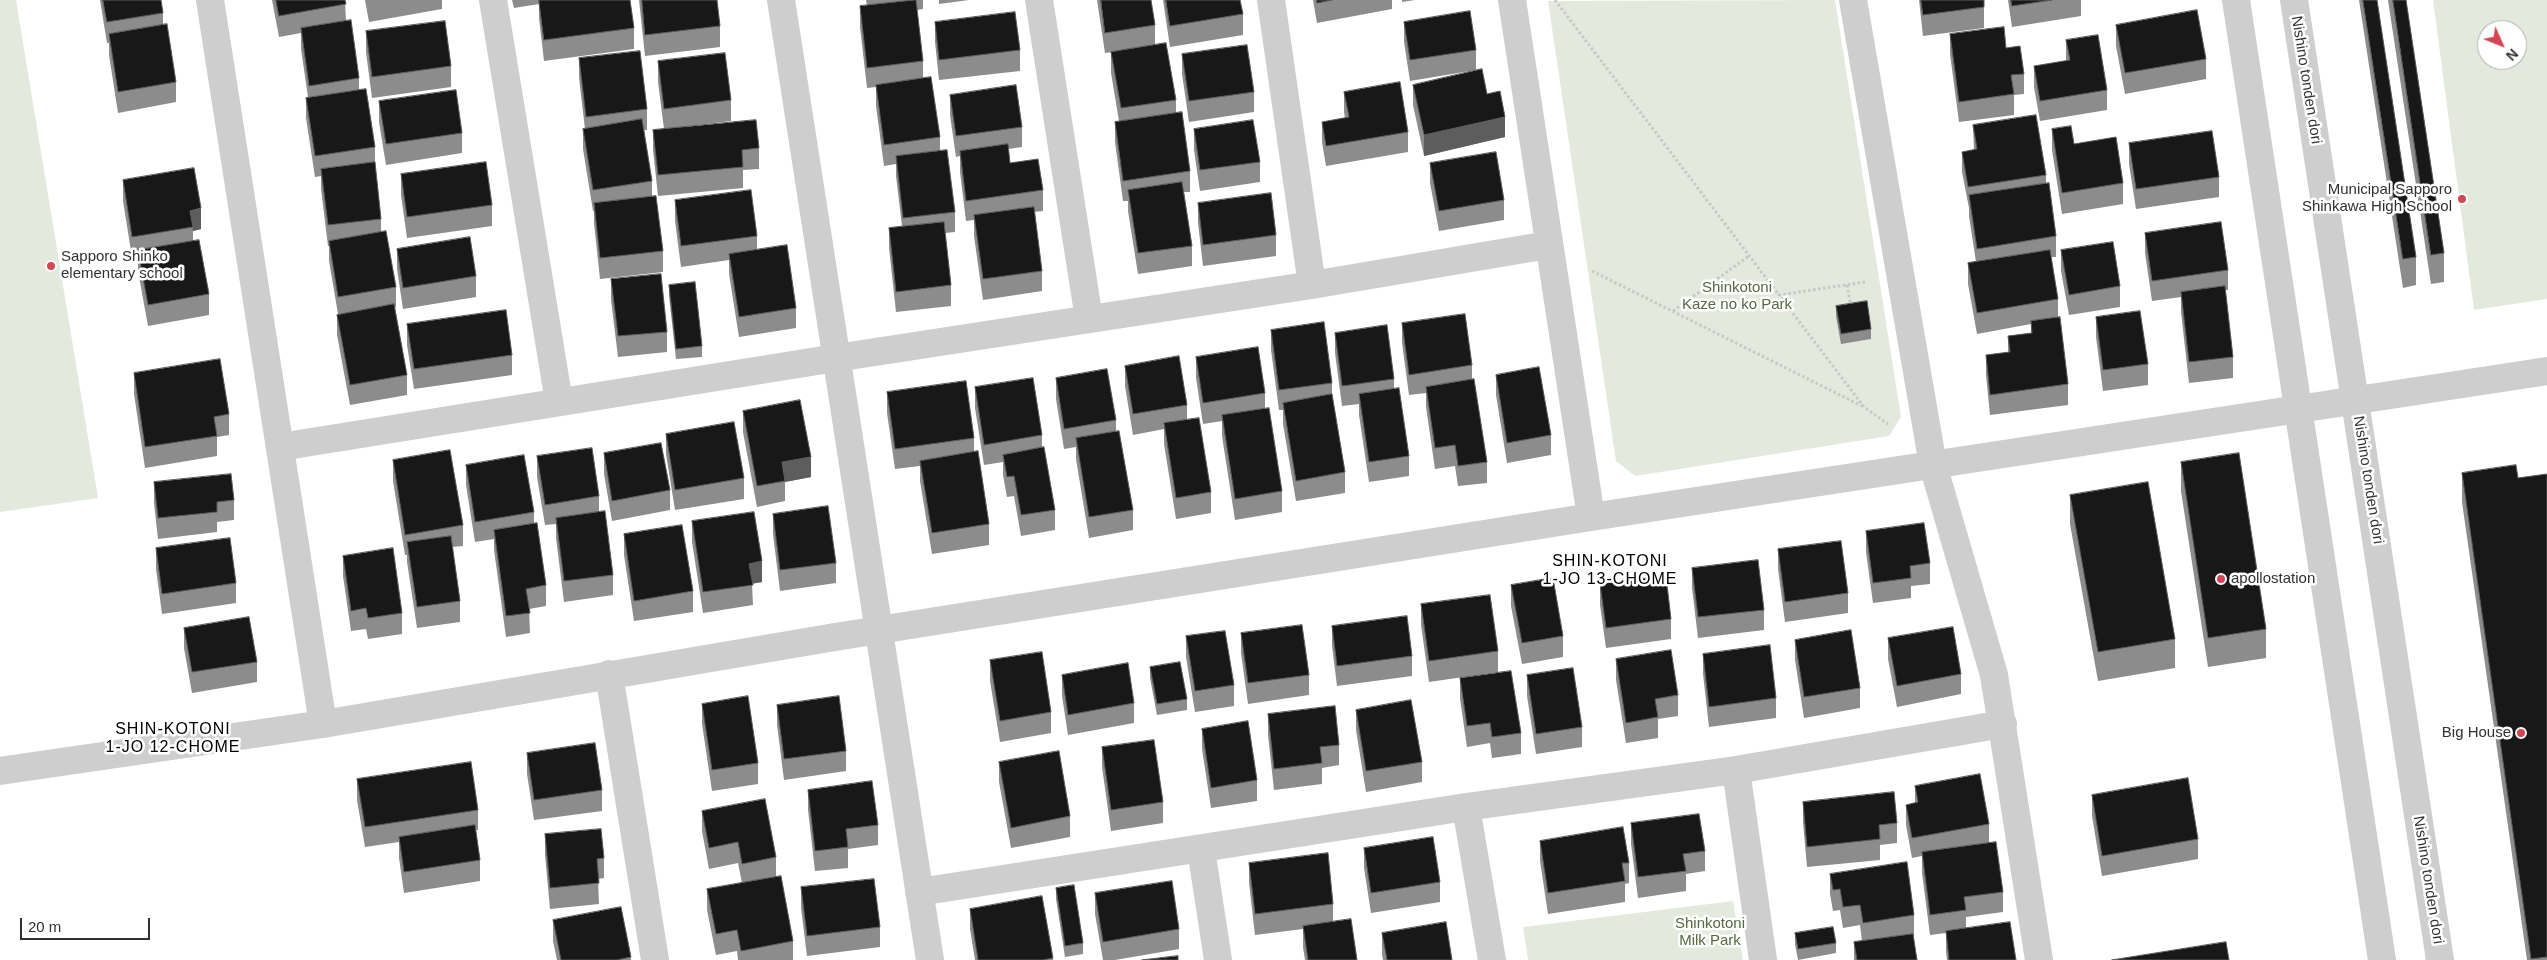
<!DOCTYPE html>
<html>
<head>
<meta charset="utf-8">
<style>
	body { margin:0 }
	#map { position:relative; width:2547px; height:960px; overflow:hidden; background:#fff; font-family:Helvetica,sans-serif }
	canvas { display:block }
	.north { position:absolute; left:2477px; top:20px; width:50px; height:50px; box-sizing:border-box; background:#fff; border:1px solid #adadad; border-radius:50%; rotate:134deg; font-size:14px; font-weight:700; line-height:20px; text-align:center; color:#313131 }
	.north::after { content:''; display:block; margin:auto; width:18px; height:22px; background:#d64554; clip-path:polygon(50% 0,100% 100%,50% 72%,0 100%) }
	.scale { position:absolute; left:20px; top:918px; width:130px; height:22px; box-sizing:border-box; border:2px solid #313131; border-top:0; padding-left:6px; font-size:15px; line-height:18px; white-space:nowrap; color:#313131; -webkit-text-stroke:4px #fff; paint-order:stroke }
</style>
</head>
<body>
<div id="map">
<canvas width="2547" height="960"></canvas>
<div class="north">N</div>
<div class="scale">20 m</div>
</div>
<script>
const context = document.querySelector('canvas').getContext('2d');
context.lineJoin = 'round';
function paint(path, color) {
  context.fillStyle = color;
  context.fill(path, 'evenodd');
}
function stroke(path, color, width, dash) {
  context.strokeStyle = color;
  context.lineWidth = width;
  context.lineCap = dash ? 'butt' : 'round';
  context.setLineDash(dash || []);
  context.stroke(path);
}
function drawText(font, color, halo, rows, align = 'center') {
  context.font = font + ' Helvetica,sans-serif';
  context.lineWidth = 5;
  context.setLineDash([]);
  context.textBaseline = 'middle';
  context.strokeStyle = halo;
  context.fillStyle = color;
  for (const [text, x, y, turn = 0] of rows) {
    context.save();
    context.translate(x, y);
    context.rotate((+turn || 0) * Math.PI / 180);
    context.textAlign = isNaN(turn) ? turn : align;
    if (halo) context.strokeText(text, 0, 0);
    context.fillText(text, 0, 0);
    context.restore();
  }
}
paint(new Path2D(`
	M0,0h16l82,498 -98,14z
	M1835,0l66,417 -12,19 -254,40 -19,-15 -68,-460z
	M2433,0h114v299l-73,11zM2487,30h30v30h-30z
	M1733,901l10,59h-215l-5,-33z`), '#e4e9dd');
stroke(new Path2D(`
	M1555,0l224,295
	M1592,271l272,136
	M1865,282l-86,13 85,112 24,17
	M1847,285l4,22
	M1673,311l76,-55`), '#c8c8c8', 3, [2.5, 2.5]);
stroke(new Path2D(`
	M210,0l113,724
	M493,0l66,402
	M781,0l149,960
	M1039,0l50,319
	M1271,0l41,285
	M1512,0l79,517
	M1853,0l80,465 61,210 45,285
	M2236,0l146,960
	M2294,0l146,960
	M280,447l556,-89 476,-73 236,-40
	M609,674l46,286
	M1736,770l27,190
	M0,771l323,-47 512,-87 756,-120 956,-146
	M1466,807l26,153
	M1201,849l17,111
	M919,892l547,-85 270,-37 267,-46`), '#cecece', 28);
paint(new Path2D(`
	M100,0h61l2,13v12l13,57v20l-58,11 -9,-58v-12h-2z
	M272,0h73l1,21 13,57v12l16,57v16l6,56v13l15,55v20l-1,1 12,67v20l-57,10 -13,-70v-20l1,-1 -9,-53v-15h-1l-7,-57v-13l-6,1 -9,-59v-20l2,-1 -7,-48v-16l-22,4z
	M365,0h77v9l-73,13z
	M512,0h118l4,28v21l-90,12 -5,-43v-14l-25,4z
	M639,0h78l3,26v21l-75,9z
	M866,0h57v9l-6,1 6,51v17l17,59v13l15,62v20l-10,1 6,52v21l-55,6 -7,-64v-20l13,-2 -6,-50v-12l-12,2 -8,-60v-19l-9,1 -7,-61v-21h7z
	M939,0h30l-30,4z
	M1097,0h54l4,25v20l21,55v13l14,58v21h-6l8,54v20l-54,8 -10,-63v-10h-5l-8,-59v-20l4,-1 -8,-48v-21l9,-1 -15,2z
	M1163,0h77l3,14v21l-73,12z
	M1313,0h79v9l-75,14z
	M1402,0h13l-13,2z
	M1919,0h65v28l-61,8z
	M2008,0h73v16l-69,11z
	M2359,0h18l39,257v28l-13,3z
	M2388,0h18l38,253v29l-13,2z
	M935,22l85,28v21l-81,9 -4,-38z
	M1404,22l72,28v20l-66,11 -6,-39z
	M2116,25l90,34v20l-81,15 -9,-48z
	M366,31l85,35v21l-79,11 -6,-46z
	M1950,34l56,14 18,26v20l-10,1v20l-55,7 -9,-68z
	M2066,40l41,50v20l-67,11 -6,-34v-21l32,-5z
	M1182,54l72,38v20l-65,10 -7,-48z
	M579,58l68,51v21h-3l8,51v15l11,55v21l-63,7 -6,-56v-12h-1l-10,-62v-20h2l-6,-51z
	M658,61l73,39v21l-49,6 77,21v21l-16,1v18l-85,8 -5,-46v-20l11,-1 -6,-47z
	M1413,85l74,9 18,43 -81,19 -11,-51z
	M1344,92l64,40v20l-82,14 -4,-24v-20l23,-4 -1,-6z
	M950,95l72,32v20l-14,2 2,14 33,27v21l-9,1 8,59v20l-59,9 -9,-64v-16l-8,1 -6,-49v-16l-4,1 -6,-42z
	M379,101l83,32v20l-76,12 -7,-43z
	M1973,125l73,50v9l10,52v21h-5l7,42v18l10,67v21l-78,10 -4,-40v-20l22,-3v-16l23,-3v-9l-54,10 -9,-50v-21l8,-1 -7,-46v-8l-7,-36v-20l12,-2z
	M1194,129l66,33v20l-60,9 -6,-41z
	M2052,129l22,15 49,39v21l-61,10 -10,-64z
	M2129,143l90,34v20l-83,12 -7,-45z
	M1430,163l74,37v20l-65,11 -9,-48z
	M401,174l91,31v21l-85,12 -6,-43z
	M123,180l78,49 -8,2v10l16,53v21l-61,11 -10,-55v-15l-6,1 -9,-56z
	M675,200l82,36v14l39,58v20l-57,9 -10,-63v-14l-48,7 -6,-46z
	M1198,203l78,32v21l-73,10 -5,-43z
	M2145,233l83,37v20h-3l8,67v21l-44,5 -8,-71v-15l-29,4 -7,-48z
	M397,249l79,27v21l-73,12 -6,-40z
	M2061,250l59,36v21l-51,8 -8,-44z
	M611,279l56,53v20l-49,5 -7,-57z
	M669,285l33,61v11l-26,2 -7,-63z
	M1836,306l35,23v10l-30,5 -5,-28z
	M2096,317l52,47v21l-45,6 -7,-54z
	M1402,323l70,42v14l15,83v21l-29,3 -3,-20 -20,3 -9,-62v-14l-17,2 -7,-52z
	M407,324l105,31v20l-98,14 -7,-44z
	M1271,330l61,53v11l13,78v21l-49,8 -13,-77v-14h-4l-8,-60z
	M1335,333l59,46v10l15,67v20l-40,6 -10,-67v-11l-17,2 -7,-53z
	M1196,357l69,36v15l17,83v21l-47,8 -13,-84v-15l-19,3 -7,-46z
	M1125,366l62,39v15l24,72v21l-35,6 -12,-75v-15l-31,6 -8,-49z
	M134,373l95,41v21l-12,2v19l-72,12 -11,-74z
	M1496,375l55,60v20l-44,8 -11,-68z
	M1056,378l60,42v11l17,79v20l-44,8 -13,-79v-12l-12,2 -8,-50z
	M975,387l67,48v12l13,63v20l-34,6 -7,-40 -7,1 -4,-22v-13l-19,3 -9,-57z
	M887,392l87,46v14l15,72v21l-57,9 -12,-73v-15l-25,3 -8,-56z
	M743,411l68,66 -26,5v19l-28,6 -14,-75z
	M666,434l78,44v21l-69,11 -9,-56z
	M604,453l66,37v20l-58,11 -8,-47z
	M537,456l62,40v16l14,63v20l-49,7 -8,-64v-14l-11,1 -8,-48z
	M393,460l70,65v21l-11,1 8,54v21l-43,6 -10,-66v-7h-2l-12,-74z
	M2181,462l85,167v29l-58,9 -27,-176z
	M466,465l68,47v12l12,61v21l-17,3 1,24 -24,4 -12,-87v-11l-19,3 -9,-57z
	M2462,473l56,5 29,-4v486h-20l-65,-458z
	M154,482l80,18v20l-17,2v10l-59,7 -4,-36z
	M2070,495l105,144v29l-77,13 -28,-157z
	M773,514l63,49v20l-56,8 -7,-57z
	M692,521l70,61 -10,2 1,21 -50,8 -11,-71z
	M1866,531l64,32v21l-19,2v12l-38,5 -7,-51z
	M624,534l69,57v21l-59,9 -10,-66z
	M156,548l80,35v20l-74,11 -6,-45z
	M1778,549l70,44v20l-63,9 -7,-53z
	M343,556l59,57v21l-34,5 -2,-10 -15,2 -8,-55z
	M1692,568l72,42v20l-66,8 -6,-50z
	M1600,584l71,35v20l-65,9 -6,-43z
	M1511,585l52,51v21l-41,7 -11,-58z
	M1421,604l77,47v21l-69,10 -8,-57z
	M1332,626l80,30v20l-75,10 -5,-40z
	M184,628l73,34v20l-65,11 -8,-45z
	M1241,633l68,42v20l-61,9 -7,-51z
	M1186,636l48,49v21l-39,6 -9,-55z
	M1888,638l73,36v20l-64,13 -9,-48z
	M1795,640l65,48v20l-56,10 -9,-58z
	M1703,654l73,44v20l-67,9 -6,-53z
	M1616,659l62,36v21l-20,3v19l-32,5 -10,-63z
	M990,660l61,52v21l-51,9 -10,-61z
	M1150,667l37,32v11l-30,5 -7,-37z
	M1062,675l72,28v20l-66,12 -6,-39z
	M1527,675l55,52v20l-46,7 -9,-58z
	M1460,678l61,55v21l-29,4 -2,-15 -23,4 -7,-48z
	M702,704l56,59v21l-46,7 -10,-67z
	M777,705l69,46v20l-62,9 -7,-55z
	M1356,710l66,52v20l-56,10 -10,-62z
	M1268,714l71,31v20l-17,3v16l-48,6 -6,-55z
	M1202,729l55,51v21l-46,7 -9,-59z
	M1102,747l61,55v21l-52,8 -9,-64z
	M527,753l75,37v21l-68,9 -7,-46z
	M999,762l71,54v21l-59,11 -12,-66z
	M357,779l121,31v20h-2l4,30v21l-76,12 -5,-35v-16l-34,5 -8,-47z
	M1915,786l74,38v19l14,49v20l-37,5v11l50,32h-69l-1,-9v-18l-16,2 -8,-62v-17l-10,2 -6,-33v-20l9,-2z
	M808,790l70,35v20l-30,4v19l-33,3 -7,-61z
	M2092,795l106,44v20l-96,17 -10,-60z
	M1803,802l94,21v20l-17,2v15l-73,7 -4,-45z
	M702,811l74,46v19l17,65v19h-55l-1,-9 -21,4 -9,-45v-21l35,-6 -4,-20 -29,6 -7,-38z
	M1631,823l74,28v20l-19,3v17l-48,7 -7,-54z
	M545,834l59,24v20l-6,1 1,25 -49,5 -5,-54z
	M1540,841l89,22v20l-4,1v18l-77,12 -8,-53z
	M1364,848l76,34v20l-69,11 -7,-45z
	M1249,863l84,41v18l24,38h-52l-2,-13v-18l-48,6 -6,-52z
	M1830,874l84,41v21h-1l4,24h-63v-18l8,-1 -2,-16 -17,3 -3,-18 -7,1 -3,-17z
	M801,887l79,40v20l-73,9 -6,-48z
	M1056,888l27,55v11l-18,3 -9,-58z
	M1095,893l84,36v20l-64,11h-12l-8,-46z
	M970,909l83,49v2h-78l-5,-31z
	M553,920l78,37v3h-74l-4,-19z
	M1382,933l70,27h-69l-1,-6z
	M1795,933l41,10v10l-38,7 -3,-16z`), '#8c8c8c');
paint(new Path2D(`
	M1505,117v20l-81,19v-21z
	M201,208v21l-8,2 -3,-20z
	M811,457v20l-26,5 -3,-20z
	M762,561v21l-13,2v-20z`), '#5d5d5d');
const building = new Path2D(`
	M103,0h58l2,13 -56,9z
	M276,0h69l1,4 -67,12z
	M539,0h91l4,28 -90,12z
	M642,0h75l3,26 -75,9z
	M916,0l7,61 -56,7 -7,-62z
	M1101,0h50l4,25 -50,8z
	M1166,0h74l3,14 -73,12z
	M1317,0h15l-15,3z
	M1921,0h63v7l-61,8z
	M2011,0h41l-40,6z
	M2363,0h14l39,257 -13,2z
	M2393,0h13l38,253 -13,2z
	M2197,10l9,49 -81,14 -9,-48z
	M1470,11l6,39 -66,10 -6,-38z
	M1015,12l5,38 -81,10 -4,-38z
	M351,20l8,58 -50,8 -8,-58z
	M445,21l6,45 -79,11 -6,-46z
	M167,24l9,58 -58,10 -9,-58z
	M2004,27l2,21 14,-2 4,28 -13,1 3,19 -55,8 -9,-68z
	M2098,35l9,55 -67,11 -6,-35 36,-6 -4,-20z
	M1166,43l10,57 -55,8 -10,-56z
	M1247,45l7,47 -65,9 -7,-47z
	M640,51l7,58 -61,8 -7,-59z
	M725,53l6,47 -67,9 -6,-48z
	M1482,69l5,25 13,-3 5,26 -81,18 -11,-50z
	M931,77l9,60 -56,8 -8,-60z
	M1400,82l8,50 -82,14 -4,-24 27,-5 -5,-25z
	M1016,85l6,42 -66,9 -6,-41z
	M366,89l9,58 -60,9 -9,-58z
	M456,90l6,43 -76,11 -7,-43z
	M1182,112l8,59 -67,10 -8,-59z
	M2036,115l10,60 -78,12 -6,-35 15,-3 -4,-24z
	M642,119l10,62 -59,9 -10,-61z
	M756,120l3,28 -17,2 1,17 -85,8 -5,-45z
	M1253,120l7,42 -60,8 -6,-41z
	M2071,126l3,18 42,-7 7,46 -61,10 -10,-64z
	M2212,131l7,46 -83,12 -7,-46z
	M1008,144l2,19 28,-4 5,31 -77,11 -6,-50z
	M947,150l8,62 -52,6 -7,-62z
	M1496,152l8,48 -65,11 -9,-48z
	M375,162l6,57 -53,6 -7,-56z
	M486,162l6,43 -85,12 -6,-43z
	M194,168l7,40 -11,3 3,16 -61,10 -9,-57z
	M1182,182l10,64 -54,7 -10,-63z
	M2049,183l7,53 -79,13 -8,-54z
	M751,190l6,46 -76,10 -6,-46z
	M1271,193l5,42 -73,10 -5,-42z
	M656,196l7,55 -63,7 -6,-55z
	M1034,207l8,64 -59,8 -9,-64z
	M944,222l7,63 -55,7 -7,-64z
	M2221,222l7,48 -76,11 -7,-48z
	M386,231l10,56 -58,10 -9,-56z
	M470,237l6,39 -73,12 -6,-39z
	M199,240l10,54 -61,11 -10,-55z
	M2113,242l7,44 -51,9 -8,-45z
	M787,245l9,63 -57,9 -10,-63z
	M2050,250l8,49 -81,14 -9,-50z
	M661,274l6,58 -49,4 -7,-57z
	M695,282l7,64 -26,3 -7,-64z
	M2225,286l8,71 -44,5 -8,-70z
	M1867,301l4,28 -30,5 -5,-28z
	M394,304l13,71 -57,10 -13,-70z
	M506,310l6,45 -98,14 -7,-45z
	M2140,311l8,53 -45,6 -7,-53z
	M1465,314l7,51 -63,10 -7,-52z
	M2060,317l8,67 -78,11 -4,-40 24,-3 -2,-16 24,-3 -1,-12z
	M1324,322l8,61 -53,7 -8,-60z
	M1387,325l7,54 -52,7 -7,-53z
	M1258,347l7,46 -62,10 -7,-46z
	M1179,356l8,49 -54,9 -8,-48z
	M220,359l9,55 -15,3 3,19 -72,11 -11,-74z
	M1539,367l12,68 -44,8 -11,-68z
	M1107,369l9,51 -52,9 -8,-51z
	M1033,378l9,57 -58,10 -9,-58z
	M1474,379l13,83 -29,4 -3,-21 -20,3 -9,-61z
	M966,381l8,57 -79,11 -8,-57z
	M1399,388l10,68 -40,6 -10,-68z
	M1332,394l13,78 -49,9 -13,-78z
	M800,400l11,57 -29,5 3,19 -28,5 -14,-75z
	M1269,408l13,83 -47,8 -13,-84z
	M1199,418l12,74 -35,6 -12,-75z
	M734,422l10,56 -69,12 -9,-56z
	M1119,431l14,79 -44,7 -13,-79z
	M661,443l9,47 -58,11 -8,-48z
	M1044,447l11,63 -34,5 -7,-39 -7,1 -4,-22z
	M592,448l7,48 -54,9 -8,-49z
	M450,450l13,75 -58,10 -12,-75z
	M978,451l11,73 -57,9 -12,-72z
	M2239,453l27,176 -58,9 -27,-176z
	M524,455l10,57 -59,10 -9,-57z
	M2516,465l2,13 29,-4v483l-16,2 -69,-486z
	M231,474l3,26 -17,2v10l-59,6 -4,-36z
	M2148,482l27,157 -77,13 -28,-157z
	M828,506l8,57 -56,7 -7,-56z
	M605,511l8,64 -49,6 -8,-63z
	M754,512l8,49 -13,3 4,21 -50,7 -11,-71z
	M537,523l9,62 -20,4 4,24 -24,3 -12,-86z
	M1924,523l6,40 -20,3 1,12 -38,5 -7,-52z
	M682,525l11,66 -59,10 -10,-67z
	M451,536l9,65 -43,6 -10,-65z
	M230,538l6,45 -74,11 -6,-46z
	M1841,541l7,52 -63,9 -7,-53z
	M393,548l9,65 -34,5 -2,-10 -15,3 -8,-55z
	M1758,560l6,50 -66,7 -6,-49z
	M1666,576l5,43 -65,9 -6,-44z
	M1553,578l10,58 -41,7 -11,-58z
	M1490,595l8,56 -69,10 -8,-57z
	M1407,616l5,40 -75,10 -5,-40z
	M249,617l8,45 -65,10 -8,-44z
	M1302,625l7,50 -61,8 -7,-50z
	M1953,627l8,47 -64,12 -9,-48z
	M1851,630l9,58 -56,9 -9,-57z
	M1225,631l9,54 -39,6 -9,-55z
	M1770,645l6,53 -67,9 -6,-53z
	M1671,650l7,45 -23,4 3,18 -32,6 -10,-64z
	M1042,652l9,60 -51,9 -10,-61z
	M1180,662l7,37 -30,5 -7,-37z
	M1128,663l6,40 -66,12 -6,-40z
	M1573,668l9,59 -46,7 -9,-59z
	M1511,671l10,62 -29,4 -2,-14 -23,3 -7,-48z
	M748,696l10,67 -46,7 -10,-66z
	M839,696l7,55 -62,8 -7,-54z
	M1411,700l11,62 -56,9 -10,-61z
	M1335,706l4,39 -19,2 2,16 -48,6 -6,-55z
	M1248,721l9,59 -46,8 -9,-59z
	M1154,740l9,62 -52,8 -9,-63z
	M595,743l7,47 -68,10 -7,-47z
	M1059,751l11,65 -59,12 -12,-66z
	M471,762l7,48 -113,17 -8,-48z
	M1980,774l9,50 -77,14 -6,-33 12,-3 -3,-16z
	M2188,778l10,61 -96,17 -10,-61z
	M872,781l6,44 -32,4 2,18 -33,4 -7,-61z
	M1894,792l3,31 -18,2 1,14 -73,8 -4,-45z
	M765,799l11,58 -34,7 -4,-22 -29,6 -7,-37z
	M1699,814l6,37 -22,3 3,17 -48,6 -7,-54z
	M475,825l5,35 -76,12 -5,-35z
	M1623,827l6,36h-7l3,18 -77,12 -8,-52z
	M601,829l3,29 -7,1 2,24 -49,5 -5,-54z
	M1433,837l7,45 -69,11 -7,-45z
	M1996,842l7,50 -39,5 2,13 -36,5 -8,-63z
	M1328,853l5,51 -78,10 -6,-51z
	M1907,862l7,53 -51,8 -3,-18 -17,2 -3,-18 -7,1 -3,-16z
	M781,876l12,65 -52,10 -4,-21 -21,4 -9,-45z
	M874,879l6,48 -73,9 -6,-49z
	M1172,881l7,48 -76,13 -8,-49z
	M1074,885l9,58 -18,3 -9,-58z
	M1042,896l11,62 -10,2h-65l-8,-51z
	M621,907l10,50 -14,3h-56l-8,-40z
	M1351,919l6,41h-49l-5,-34z
	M1446,922l6,38h-65l-5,-27z
	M2010,922l6,38h-67l-3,-29z
	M1833,927l3,16 -38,6 -3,-16z
	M1913,934l4,26h-60l-3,-18z
	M2226,942l3,18h-117z
	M1178,956v4h-36z`);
paint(building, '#181818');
stroke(building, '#5d5d5d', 1);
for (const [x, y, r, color] of [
	[2462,199,5,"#d64554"],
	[51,266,5,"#d64554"],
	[2221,579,5,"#d64554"],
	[2521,733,5,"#d64554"]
]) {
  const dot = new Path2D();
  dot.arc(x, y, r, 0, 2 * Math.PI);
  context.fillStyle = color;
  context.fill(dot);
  stroke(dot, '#fff', 2);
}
drawText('15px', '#313131', '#fff', [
	["Nishino tonden dori",2306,80,81],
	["Nishino tonden dori",2368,480,81],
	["Nishino tonden dori",2428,880,81]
]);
drawText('15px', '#313131', '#fff', [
	["Municipal Sapporo",2452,190],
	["Shinkawa High School",2452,207],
	["Sapporo Shinko",61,257,"left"],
	["elementary school",61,274,"left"],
	["apollostation",2231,579,"left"],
	["Big House",2511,733]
], 'right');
drawText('15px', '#556942', '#fff', [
	["Shinkotoni",1737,288],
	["Kaze no ko Park",1737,305],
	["Shinkotoni",1710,924],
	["Milk Park",1710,941]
]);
context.letterSpacing = '1px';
drawText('16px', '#000', '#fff', [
	["SHIN-KOTONI",1610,562],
	["1-JO 13-CHOME",1610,580],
	["SHIN-KOTONI",173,730],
	["1-JO 12-CHOME",173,748]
]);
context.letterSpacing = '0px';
</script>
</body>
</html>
